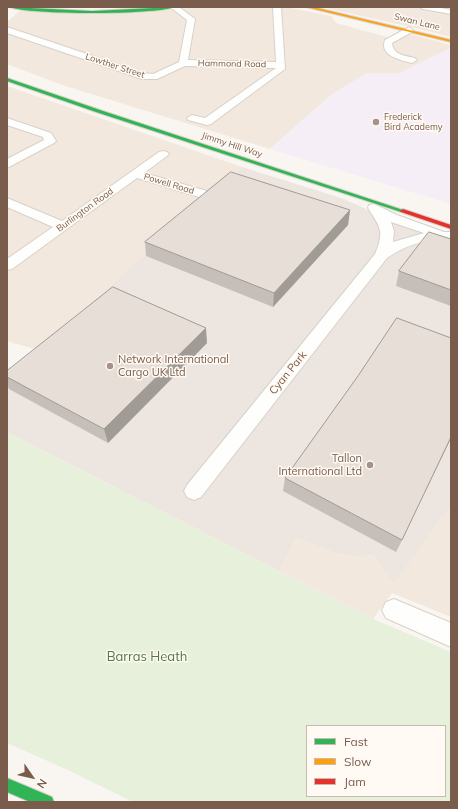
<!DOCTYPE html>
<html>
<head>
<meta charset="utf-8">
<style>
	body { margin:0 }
	#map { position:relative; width:458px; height:809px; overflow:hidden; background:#f9f5f0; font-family:Mulish,sans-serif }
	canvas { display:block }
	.frame { position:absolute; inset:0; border:8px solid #7a5c4d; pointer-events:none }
	.legend { position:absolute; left:306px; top:725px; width:140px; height:72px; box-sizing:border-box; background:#fffaf3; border:1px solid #cabbb1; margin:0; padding:5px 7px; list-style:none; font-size:12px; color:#7a5c4d }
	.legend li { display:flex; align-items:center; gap:8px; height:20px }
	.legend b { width:20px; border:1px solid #cabbb1 }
	.north { position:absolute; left:12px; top:757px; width:40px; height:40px; -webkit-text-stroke:3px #fffaf3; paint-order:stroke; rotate:124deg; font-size:11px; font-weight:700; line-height:16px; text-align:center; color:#7a5c4d }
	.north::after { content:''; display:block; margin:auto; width:14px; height:18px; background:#7a5c4d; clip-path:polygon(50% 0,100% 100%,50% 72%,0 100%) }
</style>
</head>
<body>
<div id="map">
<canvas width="458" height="809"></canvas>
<div class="frame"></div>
<ul class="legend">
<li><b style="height:5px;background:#30b455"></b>Fast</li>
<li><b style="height:5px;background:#ff9f0a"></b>Slow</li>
<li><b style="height:5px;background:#e5322d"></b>Jam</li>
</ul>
<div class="north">N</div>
</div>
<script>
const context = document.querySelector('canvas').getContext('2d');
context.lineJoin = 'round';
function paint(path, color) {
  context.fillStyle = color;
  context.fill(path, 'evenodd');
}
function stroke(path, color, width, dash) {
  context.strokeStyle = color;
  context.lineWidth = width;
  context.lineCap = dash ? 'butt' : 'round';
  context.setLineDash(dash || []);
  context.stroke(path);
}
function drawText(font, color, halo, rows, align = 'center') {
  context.font = font + ' Mulish,sans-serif';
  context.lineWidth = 3;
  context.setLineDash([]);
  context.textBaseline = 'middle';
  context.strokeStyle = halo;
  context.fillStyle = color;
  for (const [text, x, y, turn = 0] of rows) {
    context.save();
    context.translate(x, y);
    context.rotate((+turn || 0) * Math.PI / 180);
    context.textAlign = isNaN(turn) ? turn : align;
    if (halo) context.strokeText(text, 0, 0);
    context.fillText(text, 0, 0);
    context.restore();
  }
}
paint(new Path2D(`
	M188,7l103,1 40,8 5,7 62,17 9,-5h6l38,10v3l-51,25h-33l-36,22 -61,54 -208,-64 -55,-21v-42l13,-11 45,3 83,-1z
	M322,7h129v30l-27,-7z
	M7,86l235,81 -204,183 -31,-9z
	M451,505v112l-59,-24 -19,26 -94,-48 17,-33 40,15 19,4 18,-2 21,27z`), '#f2e8de');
paint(new Path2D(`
	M242,167l102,32 48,22 59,19v265l-57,78 -21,-28 -18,2 -19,-4 -40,-15 -17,33 -272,-139v-54z`), '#ede5e0');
paint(new Path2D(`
	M451,48v156l-181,-55 61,-54 36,-22h33z`), '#f6eef6');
paint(new Path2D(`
	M7,432l366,187 78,33v150h-318l-65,-32 -61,-27zM307,726h138v70h-138z`), '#e7f0db');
const street = new Path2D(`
	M170,7h9l16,12 -7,41 88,2 -3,-55h8l4,62 -74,55 -4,1 -19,-5 -1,-2 5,-3 13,3 71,-50 -91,-2 -28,13h-15l-135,-46v-6l136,46 10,1 26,-12 8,-42z
	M419,7h17l15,3v4l-28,-5z
	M409,27l4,3 -1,2 -20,11c1,12 14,13 23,15l2,2 -5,3c-11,-3 -33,-7 -27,-23z
	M7,118l44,15 5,8 -2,2 -47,25v-9l37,-19 -1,-3 -36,-12z
	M163,151l4,1 2,2 -2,2 -23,17 63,18 2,3 -2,3h-8l-62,-19 -125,91 -5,1v-11l46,-32 -46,-20v-9l55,23 97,-69z
	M374,204l23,11 47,17h7v8c-25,-1 -44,4 -64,18l-186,239 -7,3 -7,-3 -3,-6 3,-6 188,-231c10,-23 5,-27 -7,-46l1,-3zM391,222l33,11 -31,9 1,-11z
	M394,599l57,24v24l-65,-29 -4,-8 4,-8z`);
const fast = new Path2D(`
	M10,7l82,4 82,-4c-17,8 -147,8 -164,0z
	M7,78l93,32 306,101 -5,1 -305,-100 -89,-31z
	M7,778l45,19 2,5h-24l-23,-10z`);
const slow = new Path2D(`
	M306,7h7l138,33v2z`);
const jam = new Path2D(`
	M403,209l48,16v4l-50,-17 -1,-1z`);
stroke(street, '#d7d1cb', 2);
stroke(fast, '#d9d2cb', 2);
stroke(slow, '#d9d2cb', 2);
stroke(jam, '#d9d2cb', 2);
paint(street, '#fefefd');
paint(fast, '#30b455');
paint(slow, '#ff9f0a');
paint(jam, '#e5322d');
paint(new Path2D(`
	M350,210l-2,15 -75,82 -127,-51 -1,-14z
	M451,239v67l-55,-20 3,-15z
	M207,343l-99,100 -99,-54 -2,-5v-13z
	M451,438l-55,114 -113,-61 2,-13z`), '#c6bfb9');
paint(new Path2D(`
	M350,210l-2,15 -75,82 1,-14z
	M206,328l1,15 -99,100 -4,-14z
	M451,437v1l-55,114 6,-12z`), '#a19b96');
const building = new Path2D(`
	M231,172l119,38 -76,83 -129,-51z
	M429,232l22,7v51l-52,-19z
	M113,287l93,41 -102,101 -97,-52v-6z
	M397,318l54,20v99l-49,103 -117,-62 73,-102z`);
paint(building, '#e6ded7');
stroke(building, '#a19b96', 1);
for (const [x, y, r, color] of [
	[376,122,4,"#a69286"],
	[110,366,4,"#a69286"],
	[370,465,4,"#a69286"]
]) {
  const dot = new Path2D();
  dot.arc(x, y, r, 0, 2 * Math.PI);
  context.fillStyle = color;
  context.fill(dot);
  stroke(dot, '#fffaf3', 1.5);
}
drawText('9px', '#7a5c4d', '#fffaf3', [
	["Swan Lane",417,22,14],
	["Hammond Road",232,64,1],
	["Lowther Street",115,66,18],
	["Jimmy Hill Way",232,145,18],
	["Powell Road",169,184,17],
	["Burlington Road",85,210,-36]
]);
drawText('9px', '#7a5c4d', '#fffaf3', [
	["Frederick",384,117],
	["Bird Academy",384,127]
], 'left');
drawText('11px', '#7a5c4d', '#fffaf3', [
	["Network International",118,360],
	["Cargo UK Ltd",118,373],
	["Tallon",362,459,"right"],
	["International Ltd",362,472,"right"]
], 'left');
drawText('11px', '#7a5c4d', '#fffaf3', [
	["Cyan Park",288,373,-51]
]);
drawText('13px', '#537a41', '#fffaf3', [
	["Barras Heath",147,657]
]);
</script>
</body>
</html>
